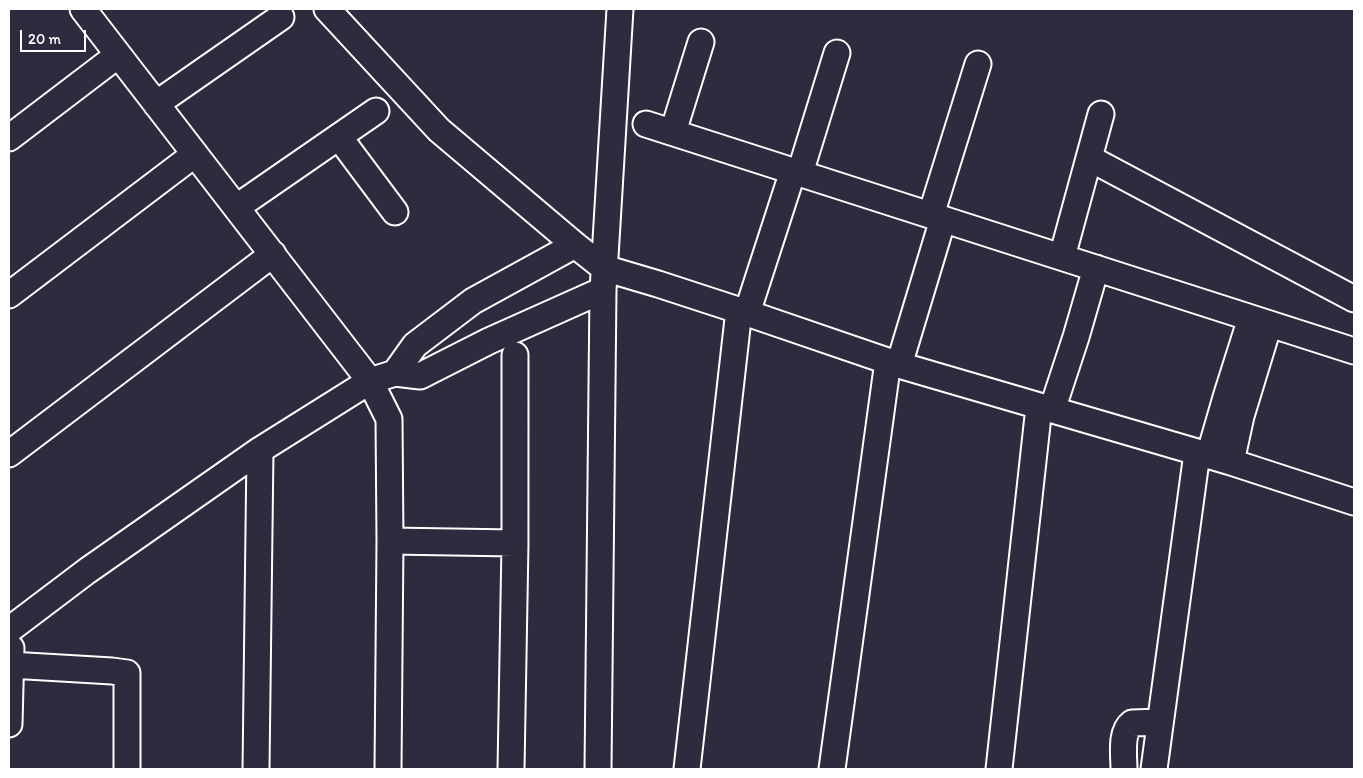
<!DOCTYPE html>
<html>
<head>
<meta charset="utf-8">
<style>
	body { margin:0 }
	#map { position:relative; width:1363px; height:778px; overflow:hidden; background:#2f2a3d; font-family:Itim,sans-serif }
	canvas { display:block }
	.frame { position:absolute; inset:0; border:10px solid #fff; pointer-events:none }
	.scale { position:absolute; left:20px; top:30px; width:66px; height:22px; box-sizing:border-box; border:2px solid #fff; border-top:0; padding-left:6px; font-size:15px; line-height:18px; white-space:nowrap; color:#fff; -webkit-text-stroke:4px #2f2a3d; paint-order:stroke }
</style>
</head>
<body>
<div id="map">
<canvas width="1363" height="778"></canvas>
<div class="frame"></div>
<div class="scale">20 m</div>
</div>
<script>
const context = document.querySelector('canvas').getContext('2d');
context.lineJoin = 'round';
function stroke(path, color, width, dash) {
  context.strokeStyle = color;
  context.lineWidth = width;
  context.lineCap = dash ? 'butt' : 'round';
  context.setLineDash(dash || []);
  context.stroke(path);
}
const minor = new Path2D(`
	M83,9l287,372 19,38 1,122 -2,228
	M327,9l112,121 136,115 29,23 54,16 89,29 152,52 332,97 123,40
	M156,104l125,-87
	M646,124l708,227
	M673,132l28,-90
	M339,137l56,75
	M9,138l109,-83
	M1089,158l265,141
	M800,173l37,-120
	M237,207l139,-96
	M931,215l47,-151
	M1062,257l39,-143
	M9,295l186,-141
	M747,313l46,-142
	M899,365l44,-146
	M395,373l20,-28 58,-44 102,-56
	M1052,410l24,-73 20,-69
	M9,454l264,-200
	M1209,456l18,-62 24,-76
	M1231,462l10,-46 28,-92
	M390,541l125,2
	M9,630l78,-59 173,-121 110,-69 25,-8 25,3 69,-35 114,-51
	M10,665l102,6 15,2v96
	M9,724l2,-76
	M256,769l4,-319
	M511,769l4,-226v-188
	M598,769l5,-479 17,-281
	M687,769l52,-459
	M832,769l56,-408
	M999,769l40,-362
	M1124,769c0,-13 -4,-37 8,-46l28,-1
	M1154,769l43,-316`);
stroke(minor, '#fff', 29);
stroke(minor, '#2f2a3d', 25);
</script>
</body>
</html>
